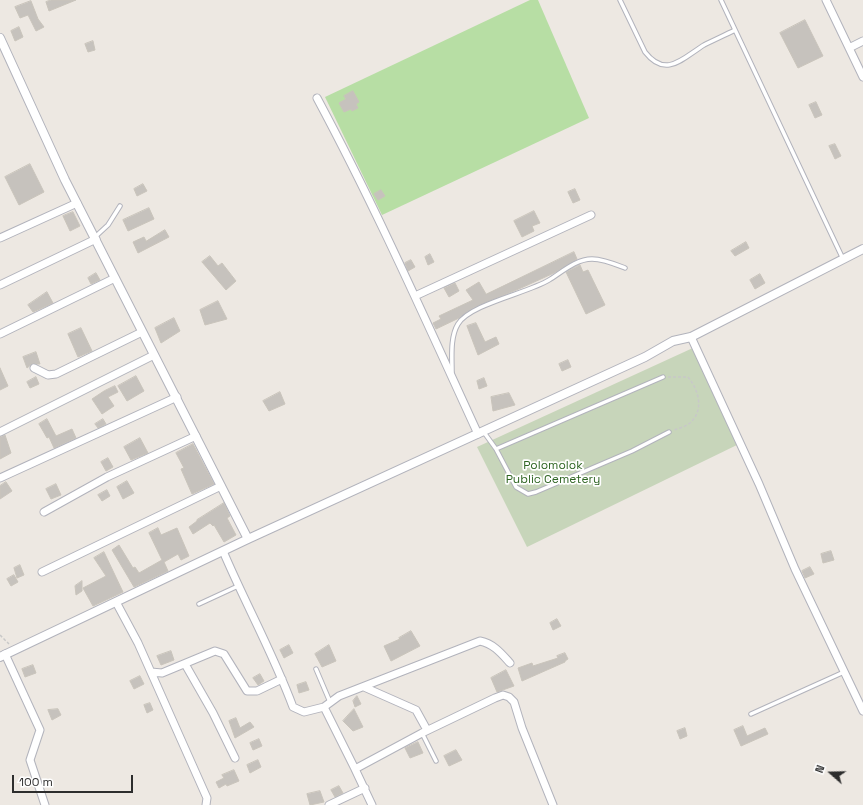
<!DOCTYPE html>
<html>
<head>
<meta charset="utf-8">
<style>
	body { margin:0 }
	#map { position:relative; width:863px; height:805px; overflow:hidden; background:#ede8e2; font-family:"Space Grotesk",sans-serif }
	canvas { display:block }
	.north { position:absolute; left:811px; top:753px; width:40px; height:40px; -webkit-text-stroke:3px #fff; paint-order:stroke; rotate:290deg; font-size:11px; font-weight:700; line-height:16px; text-align:center; color:#2d2d2d }
	.north::after { content:''; display:block; margin:auto; width:14px; height:18px; background:#2d2d2d; clip-path:polygon(50% 0,100% 100%,50% 72%,0 100%) }
	.scale { position:absolute; left:12px; top:775px; width:121px; height:18px; box-sizing:border-box; border:2px solid #2d2d2d; border-top:0; padding-left:5px; font-size:12px; line-height:14px; white-space:nowrap; color:#2d2d2d; -webkit-text-stroke:3px #fff; paint-order:stroke }
</style>
</head>
<body>
<div id="map">
<canvas width="863" height="805"></canvas>
<div class="north">N</div>
<div class="scale">100 m</div>
</div>
<script>
const context = document.querySelector('canvas').getContext('2d');
context.lineJoin = 'round';
function paint(path, color) {
  context.fillStyle = color;
  context.fill(path, 'evenodd');
}
function stroke(path, color, width, dash) {
  context.strokeStyle = color;
  context.lineWidth = width;
  context.lineCap = dash ? 'butt' : 'round';
  context.setLineDash(dash || []);
  context.stroke(path);
}
function drawText(font, color, halo, rows, align = 'center') {
  context.font = font + ' "Space Grotesk",sans-serif';
  context.lineWidth = 3.5;
  context.setLineDash([]);
  context.textBaseline = 'middle';
  context.strokeStyle = halo;
  context.fillStyle = color;
  for (const [text, x, y, turn = 0] of rows) {
    context.save();
    context.translate(x, y);
    context.rotate((+turn || 0) * Math.PI / 180);
    context.textAlign = isNaN(turn) ? turn : align;
    if (halo) context.strokeText(text, 0, 0);
    context.fillText(text, 0, 0);
    context.restore();
  }
}
paint(new Path2D(`
	M530,0h8l51,118 -207,97 -57,-118z`), '#b7dea4');
paint(new Path2D(`
	M695,347l44,97 -212,103 -50,-100z`), '#c7d5ba');
const building = new Path2D(`
	M51,0h25l-27,11 -3,-9z
	M31,1l7,18 6,8 -8,4 -8,-16 -8,3 -5,-11z
	M805,20l18,36 -25,12 -18,-35z
	M19,27l4,10 -8,4 -4,-10z
	M93,41l2,9 -7,2 -3,-8z
	M353,91l6,11 -3,2 2,4 -6,3 -1,-2 -7,3 -5,-9 7,-4 -2,-3z
	M816,102l6,13 -7,3 -6,-13z
	M835,144l6,12 -6,3 -6,-13z
	M30,164l14,28 -25,13 -14,-28z
	M143,184l4,7 -10,5 -3,-7z
	M575,189l5,11 -7,3 -5,-11z
	M381,190l4,6 -7,4 -4,-6z
	M149,208l5,11 -26,12 -5,-11z
	M534,211l6,12 -8,3 2,5 -12,6 -8,-16z
	M73,212l7,14 -10,5 -7,-15z
	M165,230l4,7 -31,16 -5,-11 11,-5 2,4z
	M746,242l3,6 -14,8 -4,-5z
	M574,252l3,7 -23,14 -33,15 -48,20 -14,10 -23,11 -3,-6 8,-4 -2,-3 34,-16 -7,-10 13,-8 7,12z
	M430,254l4,8 -6,3 -3,-8z
	M210,256l8,10 4,-3 14,18 -10,9 -24,-28z
	M411,260l4,7 -7,4 -3,-8z
	M580,265l3,7 5,-2 17,35 -19,9 -20,-42z
	M96,273l4,7 -9,4 -3,-6z
	M760,274l5,9 -10,6 -5,-9z
	M455,283l4,8 -10,6 -5,-9z
	M47,292l6,11 -20,9 -5,-7z
	M218,301l9,18 -22,6 -5,-15z
	M174,318l6,13 -19,12 -6,-15z
	M476,323l9,19 11,-5 3,7 -21,11 -11,-29z
	M81,328l11,23 -14,6 -10,-23z
	M36,352l4,12h-8l-5,4 -4,-11z
	M568,360l3,7 -9,4 -3,-7z
	M0,368l8,18 -8,4z
	M136,376l8,15 -17,10 -9,-15z
	M36,377l3,7 -9,4 -3,-6z
	M484,378l3,8 -8,3 -2,-8z
	M115,386l3,6 -10,5 6,9 -12,8 -10,-15 12,-8z
	M280,392l5,12 -16,7 -6,-10z
	M509,393l6,12 -22,6 -2,-14z
	M47,419l9,17 16,-7 4,9 -22,10 -5,-11 -2,1 -8,-14z
	M103,419l3,5 -8,4 -3,-4z
	M5,435l6,18 -11,6v-22z
	M140,438l8,15 -17,7 -7,-13z
	M193,444l21,40 -22,10 -11,-25 3,-1 -8,-15z
	M108,458l5,9 -7,4 -5,-9z
	M127,481l7,12 -11,6 -6,-12z
	M6,482l6,9 -12,8v-13z
	M56,484l5,11 -10,4 -5,-10z
	M107,490l3,6 -8,5 -4,-6z
	M224,503l6,13 -3,2 9,17 -12,7 -10,-17 -1,1 -3,-3 -17,11 -4,-7 8,-6v-1z
	M158,528l3,7 16,-7 12,28 -8,4 -3,-6 -14,8 4,9 -34,16 -22,-37 7,-5 14,23 2,-1 4,6 23,-13 -13,-27z
	M831,551l3,9 -11,3 -2,-9z
	M104,552l19,40 -30,14 -10,-18 23,-12 -12,-18z
	M20,565l4,10 -7,3 -3,-10z
	M810,567l4,7 -9,4 -3,-7z
	M14,575l4,7 -7,4 -4,-7z
	M82,581v10l-6,4 -1,-9z
	M557,619l4,7 -8,4 -3,-7z
	M411,631l9,15 -29,15 -7,-15 16,-7 -1,-1z
	M289,645l4,8 -9,5 -4,-8z
	M329,645l7,16 -14,6 -7,-13z
	M171,651l3,9 -13,5 -4,-9z
	M565,653l3,6 -3,2v1l-43,19 -4,-13 14,-5 1,3 25,-8 -1,-2z
	M33,665l3,8 -11,4 -3,-8z
	M506,670l8,16 -17,6 -6,-14z
	M260,674l4,7 -6,4 -5,-7z
	M140,676l4,8 -10,5 -4,-8z
	M306,682l3,8 -10,3 -2,-8z
	M357,696l4,8 -6,3 -2,-6z
	M150,703l3,7 -6,3 -3,-8z
	M58,709l3,6 -9,5 -4,-10z
	M354,709l9,18 -10,4 -10,-10z
	M236,718l4,10 10,-6 4,5 -19,11 -6,-17z
	M743,726l4,10 18,-8 3,6 -27,12 -7,-16z
	M685,728l2,8 -7,3 -3,-8z
	M259,739l3,7 -9,4 -3,-7z
	M418,742l5,11 -13,5 -5,-10z
	M456,750l6,10 -13,6 -5,-10z
	M258,760l3,7 -11,6 -3,-8z
	M234,770l5,11 -12,5 -1,-2 -7,4 -3,-6 8,-4 -2,-3z
	M339,786l4,7 -8,4 -4,-7z
	M320,791l4,11 -14,3 -3,-11z`);
paint(building, '#c6c2bd');
stroke(building, '#c9c4bb', 1);
const service = new Path2D(`
	M620,0l25,52c21,27 38,6 59,-7 10,-5 21,-10 31,-15
	M721,0l122,259
	M95,237l13,-12 12,-19
	M452,372c0,-15 -2,-35 6,-48 12,-20 70,-31 91,-44 13,-8 27,-21 43,-21 11,0 23,5 33,9
	M663,377l-167,72 20,38 12,7 8,-2 96,-41 37,-19
	M483,431l13,18
	M199,604l39,-18
	M316,669l14,33
	M751,714l93,-42
	M422,733l14,28`);
const minor = new Path2D(`
	M826,0l37,77
	M849,48l14,-7
	M317,98c59,110 109,223 161,336
	M0,238l77,-35
	M0,285l96,-46
	M415,296l176,-81
	M0,334l115,-56
	M691,337l68,147 36,85 68,142
	M34,368l14,7 8,-1 86,-42
	M0,432l154,-77
	M0,478l177,-81
	M44,512l63,-35 89,-41
	M223,551c22,52 50,102 70,156l11,5 20,-5
	M42,572l179,-86
	M116,602l22,41 69,155 -1,7
	M5,654l35,76 -10,30 15,45
	M185,664l28,49 22,45
	M151,672l11,1 53,-22 9,3 23,37h10l25,-12
	M364,687l52,23 11,20
	M355,769l-31,-62 15,-11 141,-55c14,3 21,12 30,22
	M329,805l36,-17
	M372,805l-17,-36 67,-36 73,-35 8,-3 6,2 5,5 8,26 31,77`);
const tertiary = new Path2D(`
	M0,38l65,142 183,359
	M0,657l248,-118 397,-182 28,-16 18,-4 172,-88`);
stroke(service, '#b2b3bc', 5.5);
stroke(minor, '#b2b3bc', 9);
stroke(tertiary, '#b2b3bc', 10);
stroke(new Path2D(`
	M668,377h20c10,12 16,31 4,44 -4,5 -12,7 -18,9
	M0,635l9,9`), '#c8c8c8', 1.5, [3, 2]);
stroke(service, '#fff', 3.5);
stroke(minor, '#fff', 7);
stroke(tertiary, '#fff', 8);
drawText('12px', '#2f6523', '#fff', [
	["Polomolok",553,466],
	["Public Cemetery",553,480]
]);
</script>
</body>
</html>
